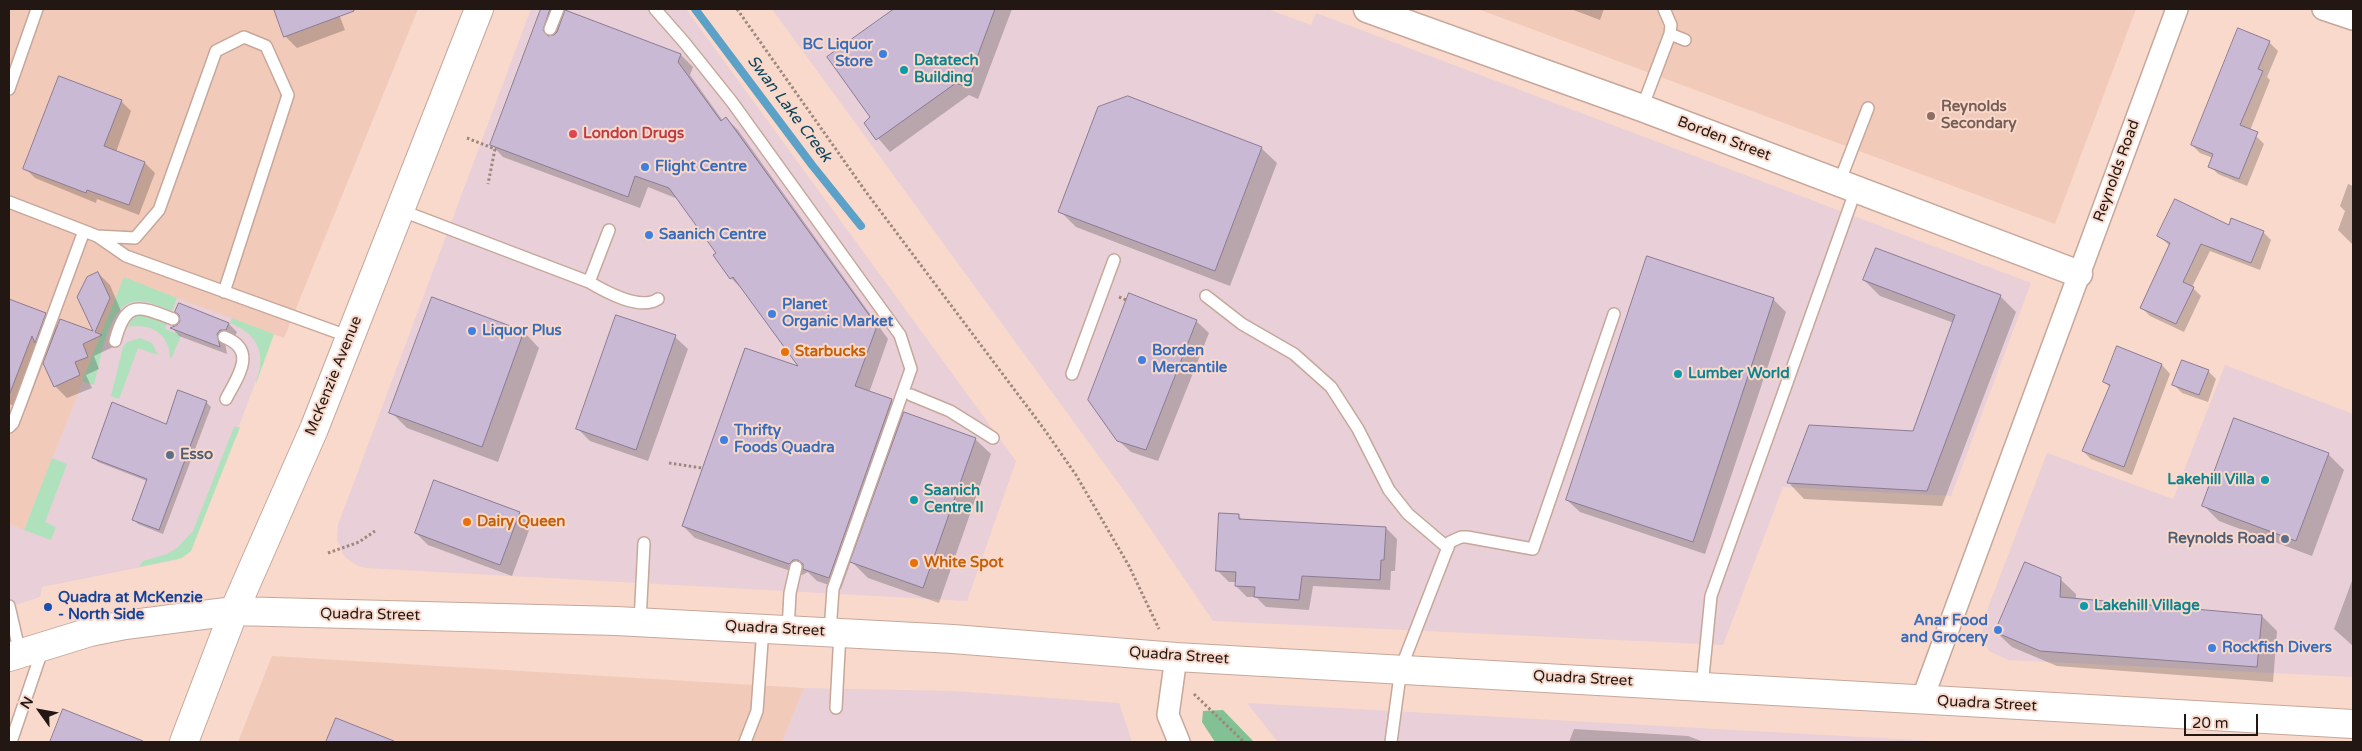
<!DOCTYPE html>
<html>
<head>
<meta charset="utf-8">
<style>
	body { margin:0 }
	#map { position:relative; width:2362px; height:751px; overflow:hidden; background:#f9d9cb; font-family:"Varela Round",sans-serif }
	canvas { display:block }
	.frame { position:absolute; inset:0; border:10px solid #221712; pointer-events:none }
	.north { position:absolute; left:15px; top:686px; width:50px; height:50px; -webkit-text-stroke:4px #f9d9cb; paint-order:stroke; rotate:302deg; font-size:14px; font-weight:700; line-height:20px; text-align:center; color:#221712 }
	.north::after { content:''; display:block; margin:auto; width:18px; height:22px; background:#221712; clip-path:polygon(50% 0,100% 100%,50% 72%,0 100%) }
	.scale { position:absolute; left:2184px; top:714px; width:74px; height:22px; box-sizing:border-box; border:2px solid #221712; border-top:0; padding-left:6px; font-size:15px; line-height:18px; white-space:nowrap; color:#221712; -webkit-text-stroke:4px #f9d9cb; paint-order:stroke }
</style>
</head>
<body>
<div id="map">
<canvas width="2362" height="751"></canvas>
<div class="frame"></div>
<div class="north">N</div>
<div class="scale">20 m</div>
</div>
<script>
const context = document.querySelector('canvas').getContext('2d');
context.lineJoin = 'round';
function paint(path, color) {
  context.fillStyle = color;
  context.fill(path, 'evenodd');
}
function stroke(path, color, width, dash) {
  context.strokeStyle = color;
  context.lineWidth = width;
  context.lineCap = dash ? 'butt' : 'round';
  context.setLineDash(dash || []);
  context.stroke(path);
}
function drawText(font, color, halo, rows, align = 'center') {
  context.font = font + ' "Varela Round",sans-serif';
  context.lineWidth = 4;
  context.setLineDash([]);
  context.textBaseline = 'middle';
  context.strokeStyle = halo;
  context.fillStyle = color;
  for (const [text, x, y, turn = 0] of rows) {
    context.save();
    context.translate(x, y);
    context.rotate((+turn || 0) * Math.PI / 180);
    context.textAlign = isNaN(turn) ? turn : align;
    if (halo) context.strokeText(text, 0, 0);
    context.fillText(text, 0, 0);
    context.restore();
  }
}
paint(new Path2D(`
	M531,9h155l330,452 -49,140 -601,-33 -10,-3 -12,-9 -7,-16 1,-15z
	M772,9h495l44,16 5,-12 715,270 -80,213 -168,-9 -60,158 -510,-24 -80,-118z
	M124,277l150,57 -83,217 -15,9 -134,27 -2,10 -31,10v-83l15,6z
	M2225,365l128,49v263l-345,-17 -19,-9 -7,-14 1,-16 64,-168 126,46z
	M804,688l149,3 166,12 13,39h-350z
	M1247,703l704,39h-673z`), '#e8cfd8');
paint(new Path2D(`
	M9,9h409l-134,329 -160,-60 -100,252 -15,-6z
	M1478,9h658l-81,215z
	M272,656l532,32 -22,54h-544z`), '#f2caba');
paint(new Path2D(`
	M124,277l53,21 -5,13c-11,-4 -23,-10 -34,-10 -31,1 -37,60 -44,84l-12,-4z
	M140,314l27,8 -2,7 16,6 -10,24c-2,-4 -1,-10 -4,-15 -6,-16 -24,-20 -39,-17l4,-8z
	M232,318l42,16 -18,50c0,-5 4,-13 4,-19 3,-22 -12,-35 -30,-42z
	M140,338l12,5 6,12 -20,-7 -19,51 -8,-3 12,-49 4,-5z
	M234,427h6l-49,124 -9,7 -43,9 4,-6 24,-7 10,-6 16,-17z
	M52,458l15,6 -22,58 11,5 -5,13 -27,-10z`), '#afe2bc');
paint(new Path2D(`
	M1223,710l31,32h-39l-13,-20 1,-11z`), '#83c094');
paint(new Path2D(`
	M275,9h62l8,21 -48,18 -12,-12z
	M542,9h12l9,9 118,37 12,12 -3,8 33,46 3,-3 12,12 150,209 -19,54 22,7 13,13 71,26 16,15 -52,149 -71,-25 -17,-17 -10,28 -24,-8 -9,-9 -6,3 -107,-37 -12,-12 118,-157 -58,-79 -12,-12 -14,-25 -39,-54 -30,-12 -8,21 -137,-51 -12,-13z
	M896,9h116l-34,90 -9,-4 -79,57 -25,-29 7,-5 -43,-61z
	M1571,9h33l-4,11z
	M2269,42l9,9 -11,26 3,3 -21,53 7,3 8,8 -17,42 -29,-12 -8,-8 3,-8 -13,-5 -8,-8z
	M121,101l10,10 -15,41 29,11 10,10 -16,42 -42,-16 -1,4 -61,-25 -10,-10z
	M1261,148l16,15 -47,123 -154,-59 -16,-16z
	M2348,184l5,2v59l-15,-15 7,-19 -5,-5z
	M2229,226l34,6 8,8 -11,30 -50,-19 -18,36 9,9 -17,36 -34,-16 -8,-8 28,-62 -11,-10z
	M1648,258l126,42 12,12 -81,242 -125,-42 -13,-12z
	M98,273l12,12 11,26 -13,31 5,5 -19,9 5,13 -13,6 6,13 -25,10 -12,-12 -11,-25 -19,49 -16,-6v-104l36,14 13,13 37,6 -16,-36z
	M1864,280l136,16 16,16 -74,194 -138,-7 -15,-16 125,-51 40,-109 -74,-27z
	M433,299l91,33 15,16 -41,114 -91,-34 -16,-16z
	M1196,321l13,12 -51,128 -27,-9 -13,-12z
	M229,324l8,8 -3,6 -9,5 2,11 -48,-18 -7,-8z
	M675,337l13,12 -40,112 -58,-20 -13,-13z
	M2118,348l44,17 8,9 -38,101 -41,-16 -8,-8 27,-64 -6,-5z
	M2208,371l8,8 -8,23 -26,-9 -8,-8z
	M206,402l5,5 -48,127 -25,-10 -5,-5 14,-38 -49,-19 -5,-5 74,-32z
	M2235,420l94,35 15,15 -32,86 -93,-35 -16,-16z
	M519,513l12,12 -19,51 -84,-31 -12,-12z
	M1238,515l5,6 143,7 11,11 -2,32h-4l-1,19 -77,-4 -4,24 -43,-3 -10,-10h-9l-11,-11v-4h-7l-11,-11z
	M2353,578v68l-19,-17z
	M2060,579l16,15v6l186,16 15,15 -4,51 -216,-16 -45,-19 -16,-15z
	M64,711l50,20 11,11h-73z
	M336,720l58,22h-66z
	M1574,729l114,7 16,6h-135z`), '#0003');
stroke(new Path2D(`
	M695,9l117,156 49,61`), '#5ca1c7', 8);
const building = new Path2D(`
	M274,9h79l1,2 -70,26z
	M541,9h9l-7,21 5,6 6,-1 3,-3 8,-22 116,44 -3,8 43,59 5,-4 151,209 -22,60 37,13 -63,179 -26,-9v-5l-5,-4h-5l-4,4 -107,-38 63,-178 53,18 -65,-89 -3,2 -17,-24 3,-2 -47,-65 -34,-12 -7,21 -138,-52z
	M894,9h101l-29,78 -10,-4 -80,57 -12,-17 6,-6 -43,-60z
	M2238,28l32,13 -12,28 5,2 -23,54 18,7 -19,47 -31,-12 5,-13 -22,-9z
	M59,76l63,24 -18,46 41,16 -16,43 -42,-15 -1,3 -63,-24z
	M1128,96l134,51 -47,124 -157,-59 40,-105z
	M2175,199l54,26 2,-7 33,13 -13,32 -50,-19 -18,38 11,5 -18,37 -36,-16 30,-65 -13,-7z
	M1876,248l125,47 -74,196 -140,-8 22,-58 104,6 42,-116 -92,-35z
	M1647,256l127,42 -81,244 -127,-42z
	M98,272l12,26 -15,34 7,3 -19,9 5,13 -13,5 5,13 -26,12 -11,-24 17,-44 33,12 -16,-34 10,-20z
	M1129,293l68,27 -51,130 -29,-9 -29,-41z
	M432,297l92,34 -42,116 -93,-34z
	M9,299l37,14 -11,30 -3,-7 -22,57z
	M179,303l50,20 -3,7h-6l-3,4 3,13 -50,-19 7,-3 3,-4 -1,-6 -4,-3z
	M616,315l60,20 -40,115 -60,-21z
	M2117,346l45,18 -38,103 -42,-16 28,-66 -7,-3z
	M2182,360l27,10 -10,25 -27,-10z
	M178,390l29,11 -48,129 -27,-10 15,-41 -55,-21 20,-56 54,22z
	M904,412l72,26 -53,150 -73,-26z
	M2234,418l95,35 -33,88 -94,-35z
	M434,480l86,32 -20,53 -85,-32z
	M1219,513l20,1v5l147,8 -2,33h-3l-1,20 -78,-4 -3,24 -45,-3 1,-10 -20,-1 1,-14 -20,-1z
	M2025,562l36,15 -1,20 202,18 -5,52 -217,-16 -45,-19z
	M63,709l80,32v1h-93z
	M336,718l58,23v1h-68z`);
paint(building, '#cab9d4');
stroke(building, '#8b7c94', 1);
const service = new Path2D(`
	M655,9l29,33 48,60 168,233 11,34 -78,220 -3,43
	M550,29l8,-20
	M1670,34l15,6
	M9,89l28,-80
	M1642,108l28,-74 1,-9 -7,-16
	M1839,183l29,-75
	M9,202l88,34 29,20 224,81
	M400,210l189,72c17,10 51,29 69,17
	M97,236l38,2 24,-28 57,-159 28,-14 22,9 22,49 -64,197
	M589,282l20,-52
	M1206,296l36,28 52,30 37,33 27,42 31,61 19,24 40,34
	M224,337c34,13 14,39 2,62
	M115,341c11,-42 24,-35 58,-22
	M1072,374l42,-114
	M911,395l39,16 43,27
	M9,427l4,-4 8,-21 63,-171
	M9,606l11,47
	M640,622l4,-79
	M788,630l2,-37 6,-26
	M1702,687l9,-91 145,-407
	M836,708l4,-76
	M11,742l32,-94
	M745,742l12,-31 6,-83
	M1391,742l10,-74 49,-126 11,-5h6l66,12 81,-235`);
const minor = new Path2D(`
	M2323,9l30,10
	M1176,657l-8,58 11,27
	M1922,700l255,-691`);
const tertiary = new Path2D(`
	M1367,9l275,99 437,166`);
const secondary = new Path2D(`
	M9,657l81,-25 35,-7 109,-14 382,10 337,18 223,18 1177,67
	M184,742l50,-131 80,-182 165,-420`);
stroke(service, '#c6a79a', 14);
stroke(minor, '#c6a79a', 24);
stroke(tertiary, '#c6a79a', 29);
stroke(secondary, '#c6a79a', 30);
stroke(new Path2D(`
	M737,9l129,183 178,237 32,46 53,91 30,63
	M467,138l28,11 -7,35
	M1119,297l7,3
	M669,463l33,5
	M328,553l31,-11 16,-11
	M1194,694l50,48`), '#9e877d', 3, [2.5, 2.5]);
stroke(service, '#fff', 11);
stroke(minor, '#fff', 21);
stroke(tertiary, '#fff', 26);
stroke(secondary, '#fff', 28);
for (const [x, y, r, color] of [
	[883,54,5,"#3f7fe0"],
	[904,70,5,"#0f9aa8"],
	[1931,116,5,"#8d6e63"],
	[573,134,5,"#e0444e"],
	[645,167,5,"#3f7fe0"],
	[649,235,5,"#3f7fe0"],
	[772,314,5,"#3f7fe0"],
	[472,331,5,"#3f7fe0"],
	[785,352,5,"#e8710a"],
	[1142,360,5,"#3f7fe0"],
	[1678,374,5,"#0f9aa8"],
	[724,440,5,"#3f7fe0"],
	[170,455,5,"#5c6f8a"],
	[2265,480,5,"#0f9aa8"],
	[914,500,5,"#0f9aa8"],
	[467,522,5,"#e8710a"],
	[2285,539,5,"#5c6f8a"],
	[914,563,5,"#e8710a"],
	[2084,606,5,"#0f9aa8"],
	[48,607,5,"#1a4fb4"],
	[1998,630,5,"#3f7fe0"],
	[2212,648,5,"#3f7fe0"]
]) {
  const dot = new Path2D();
  dot.arc(x, y, r, 0, 2 * Math.PI);
  context.fillStyle = color;
  context.fill(dot);
  stroke(dot, '#f9d9cb', 2);
}
drawText('bold 15px', '#366cbe', '#f9d9cb', [
	["BC Liquor",873,45,"right"],
	["Store",873,62,"right"],
	["Flight Centre",655,167],
	["Saanich Centre",659,235],
	["Planet",782,305],
	["Organic Market",782,322],
	["Liquor Plus",482,331],
	["Borden",1152,351],
	["Mercantile",1152,368],
	["Thrifty",734,431],
	["Foods Quadra",734,448],
	["Anar Food",1988,621,"right"],
	["and Grocery",1988,638,"right"],
	["Rockfish Divers",2222,648]
], 'left');
drawText('bold 15px', '#0d838f', '#f9d9cb', [
	["Datatech",914,61],
	["Building",914,78],
	["Lumber World",1688,374],
	["Lakehill Villa",2255,480,"right"],
	["Saanich",924,491],
	["Centre II",924,508],
	["Lakehill Village",2094,606]
], 'left');
drawText('bold 15px', '#785e54', '#f9d9cb', [
	["Reynolds",1941,107],
	["Secondary",1941,124]
], 'left');
drawText('bold 15px', '#be3a42', '#f9d9cb', [
	["London Drugs",583,134]
], 'left');
drawText('15px', '#221712', '#f9d9cb', [
	["Borden Street",1724,139,21],
	["Reynolds Road",2117,171,-70],
	["McKenzie Avenue",334,376,-68],
	["Quadra Street",370,615,1],
	["Quadra Street",775,629,3],
	["Quadra Street",1179,656,4],
	["Quadra Street",1583,679,3],
	["Quadra Street",1987,704,3]
]);
drawText('bold 15px', '#c56008', '#f9d9cb', [
	["Starbucks",795,352],
	["Dairy Queen",477,522],
	["White Spot",924,563]
], 'left');
drawText('bold 15px', '#4e5e75', '#f9d9cb', [
	["Esso",180,455],
	["Reynolds Road",2275,539,"right"]
], 'left');
drawText('bold 15px', '#164399', '#f9d9cb', [
	["Quadra at McKenzie",58,598],
	["- North Side",58,615]
], 'left');
drawText('italic 16px', '#0b455f', '#f9d9cb', [
	["Swan Lake Creek",789,109,53]
]);
</script>
</body>
</html>
